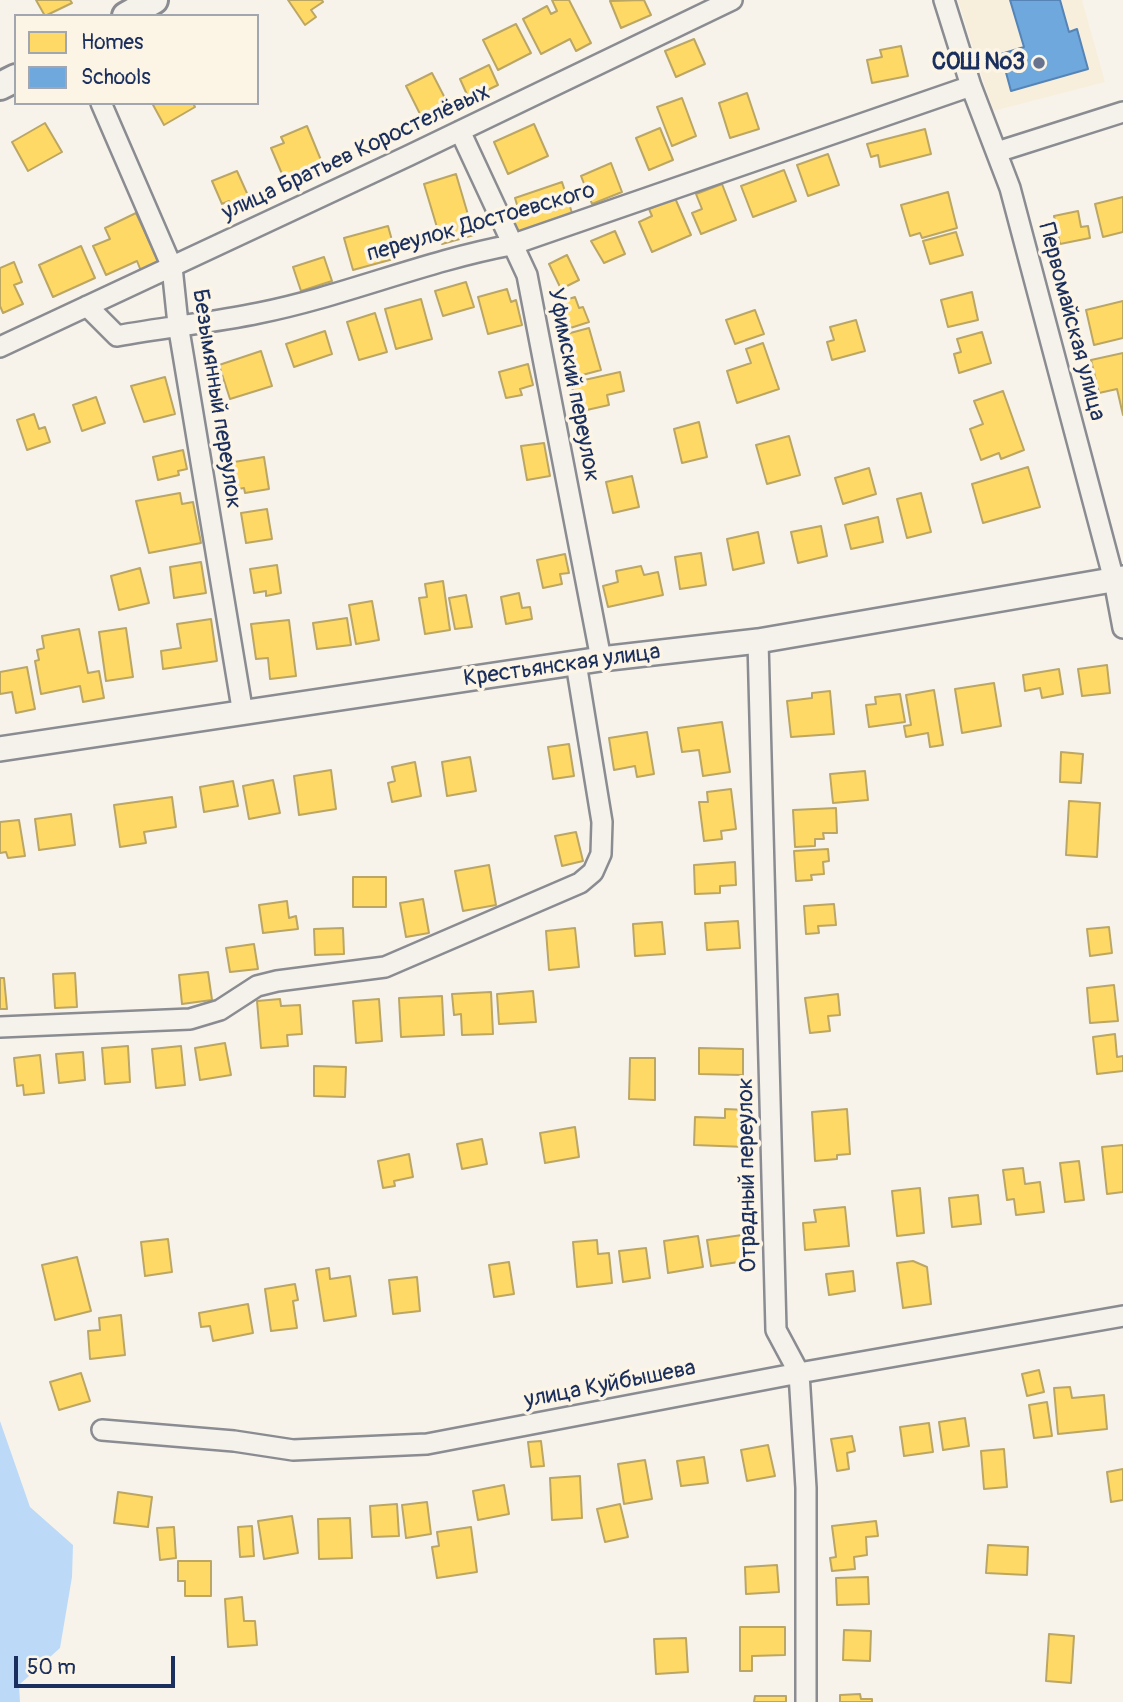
<!DOCTYPE html>
<html>
<head>
<meta charset="utf-8">
<style>
	body { margin:0 }
	#map { position:relative; width:1123px; height:1702px; overflow:hidden; background:#f7f3ea; font-family:Pangolin,sans-serif }
	canvas { display:block }
	.legend { position:absolute; left:14px; top:14px; width:245px; height:91px; box-sizing:border-box; background:#fcf5e5; border:2px solid #a2a6af; margin:0; padding:9px 12px; list-style:none; font-size:21px; color:#1b2f5e }
	.legend li { display:flex; align-items:center; gap:14px; height:35px }
	.legend b { width:35px; border:2px solid #a2a6af }
	.scale { position:absolute; left:14px; top:1656px; width:161px; height:32px; box-sizing:border-box; border:4px solid #1b2f5e; border-top:0; padding-left:9px; font-size:21px; line-height:24px; white-space:nowrap; color:#1b2f5e; -webkit-text-stroke:5px #fcf5e5; paint-order:stroke }
</style>
</head>
<body>
<div id="map">
<canvas width="1123" height="1702"></canvas>
<ul class="legend">
<li><b style="height:19px;background:#ffd966"></b>Homes</li>
<li><b style="height:19px;background:#6fa8dc"></b>Schools</li>
</ul>
<div class="scale">50 m</div>
</div>
<script>
const context = document.querySelector('canvas').getContext('2d');
context.lineJoin = 'round';
function paint(path, color) {
  context.fillStyle = color;
  context.fill(path, 'evenodd');
}
function stroke(path, color, width, dash) {
  context.strokeStyle = color;
  context.lineWidth = width;
  context.lineCap = dash ? 'butt' : 'round';
  context.setLineDash(dash || []);
  context.stroke(path);
}
function drawText(font, color, halo, rows, align = 'center') {
  context.font = font + ' Pangolin,sans-serif';
  context.lineWidth = 7;
  context.setLineDash([]);
  context.textBaseline = 'middle';
  context.strokeStyle = halo;
  context.fillStyle = color;
  for (const [text, x, y, turn = 0] of rows) {
    context.save();
    context.translate(x, y);
    context.rotate((+turn || 0) * Math.PI / 180);
    context.textAlign = isNaN(turn) ? turn : align;
    if (halo) context.strokeText(text, 0, 0);
    context.fillText(text, 0, 0);
    context.restore();
  }
}
paint(new Path2D(`
	M958,0h124l23,82 -112,29z`), '#f8eedc');
paint(new Path2D(`
	M0,1421l30,86 43,38 -1,32 -12,71 -41,37 1,17h-20z`), '#bcdaf8');
const homes = new Path2D(`
	M36,0h34l2,3 -27,13z
	M288,0h34l1,2 -12,8 5,7 -11,8z
	M552,0h17l22,43 -15,8 -6,-12 -29,15 -18,-35 24,-13 4,8 6,-3z
	M644,0l7,15 -30,13 -11,-27z
	M516,24l15,29 -33,17 -15,-30z
	M694,39l11,25 -29,13 -11,-26z
	M901,46l7,30 -36,7 -5,-23 15,-3 -2,-7z
	M489,65l9,20 -29,14 -9,-20z
	M432,73l16,31 -8,3 2,4 -19,9 -17,-34z
	M747,93l12,36 -29,9 -11,-35z
	M682,98l14,38 -24,10 -15,-39z
	M152,103h41l2,4 -31,18z
	M45,123l17,29 -34,19 -16,-29z
	M534,124l14,32 -40,18 -14,-32z
	M307,126l16,39 -38,16 -14,-33 13,-5 -3,-6z
	M660,128l13,32 -24,10 -13,-32z
	M925,129l6,25 -51,13 -2,-12 -7,2 -4,-13z
	M828,154l11,31 -31,11 -11,-31z
	M611,163l11,29 -30,12 -11,-28z
	M784,170l12,31 -43,16 -12,-31z
	M237,171l13,29 -18,8 -3,-7 -7,3 -10,-23z
	M456,174l18,61 -32,9 -18,-60z
	M562,182l11,34 -56,18 -5,-16 8,-3 -5,-17z
	M722,184l14,36 -35,14 -9,-21 10,-4 -6,-15z
	M948,192l9,36 -35,10 -2,-5 -10,3 -9,-31z
	M1123,197v35l-20,5 -8,-33z
	M675,198l16,37 -39,17 -13,-30 13,-6 -3,-7z
	M1078,211l3,16 7,-1 2,12 -30,6 -6,-28z
	M136,213l23,50 -18,8 -4,-10 -31,14 -13,-29 17,-7 -5,-11z
	M388,226l9,32 -44,12 -9,-32z
	M615,231l10,23 -21,9 -13,-22z
	M956,232l7,23 -33,9 -7,-23z
	M81,246l14,32 -42,19 -14,-32z
	M567,255l12,25 -18,9 -12,-25z
	M324,257l8,24 -31,10 -8,-24z
	M14,262l8,20 -8,3 9,19 -20,9 -3,-7v-38z
	M466,282l8,25 -31,9 -8,-25z
	M507,289l4,13 5,-2 6,25 -34,9 -10,-37z
	M972,292l6,28 -30,7 -7,-27z
	M575,297l4,11 4,-1 6,15 -31,10 -5,-14 10,-4 -4,-12z
	M421,299l11,40 -36,10 -11,-40z
	M1123,301v37l-29,7 -8,-35z
	M755,310l9,24 -29,10 -9,-24z
	M375,313l12,39 -28,8 -12,-38z
	M856,320l9,31 -33,9 -5,-18 7,-2 -4,-13z
	M589,328l12,42 -30,8 -12,-42z
	M325,331l7,23 -38,13 -8,-23z
	M982,332l9,31 -32,10 -5,-19 7,-2 -4,-13z
	M763,343l16,46 -42,14 -10,-32 24,-8 -5,-14z
	M261,351l11,35 -42,13 -11,-34z
	M1123,353v62l-6,-26 -18,4 -8,-33z
	M528,364l5,21 -13,4 2,6 -16,3 -7,-26z
	M620,372l4,19 -17,4 2,10 -31,7 -7,-29z
	M165,377l10,37 -31,8 -13,-36z
	M1003,391l21,59 -23,9 -2,-6 -18,7 -11,-31 13,-5 -9,-23z
	M96,397l9,26 -23,8 -9,-26z
	M34,414l5,15 6,-2 5,15 -23,8 -10,-30z
	M699,422l8,35 -25,6 -8,-34z
	M789,436l11,39 -33,9 -11,-39z
	M544,443l6,33 -23,4 -6,-34z
	M183,450l4,19 -9,2 1,4 -21,5 -5,-23z
	M264,457l5,32 -24,4 -1,-5 -6,1 -4,-27z
	M1028,467l12,40 -57,16 -11,-39z
	M869,468l7,26 -33,10 -8,-26z
	M632,476l7,31 -26,6 -7,-31z
	M180,493l2,11 11,-2 8,41 -52,10 -13,-52z
	M921,493l10,39 -24,6 -10,-39z
	M267,509l5,30 -26,4 -5,-30z
	M878,517l5,25 -32,7 -6,-24z
	M821,526l6,30 -29,7 -7,-31z
	M758,532l6,31 -31,7 -6,-31z
	M701,553l5,32 -26,4 -5,-32z
	M565,554l4,19 -9,1 2,10 -19,4 -6,-28z
	M201,562l5,31 -32,5 -4,-31z
	M277,565l4,28 -15,3v-5l-12,2 -4,-24z
	M641,566l3,9 14,-3 5,23 -55,12 -5,-21 15,-4 -2,-11z
	M140,568l9,35 -30,7 -8,-34z
	M443,581l7,49 -25,4 -6,-36 8,-1 -2,-13z
	M519,593l3,15 8,-1 2,12 -26,5 -5,-27z
	M466,595l6,32 -17,2 -6,-31z
	M372,601l7,39 -23,4 -7,-39z
	M347,618l4,27 -34,4 -4,-26z
	M211,619l6,42 -54,8 -2,-18 20,-3 -4,-24z
	M289,620l7,56 -26,3 -2,-21 -12,1 -5,-35z
	M126,628l7,49 -27,4 -7,-49z
	M79,629l9,44 11,-2 5,27 -21,4 -3,-16 -39,8 -6,-33 4,-1 -2,-10 7,-2 -2,-12z
	M1107,665l3,28 -28,3 -4,-27z
	M27,667l8,42 -19,4 -4,-21 -12,2v-22z
	M1059,669l4,25 -21,4 -2,-10 -15,3 -2,-16z
	M994,683l7,43 -39,7 -7,-44z
	M934,690l9,55 -13,2 -2,-14 -22,4 -2,-11 7,-1 -5,-30z
	M830,691l4,43 -43,3 -4,-36 25,-3v-5z
	M900,694l5,28 -36,5 -3,-22 10,-1 -1,-7z
	M722,722l8,50 -27,4 -4,-26 -17,2 -4,-24z
	M647,732l7,42 -17,3 -2,-11 -21,4 -5,-32z
	M569,744l5,32 -21,3 -5,-32z
	M1061,752l22,2 -2,29 -21,-1z
	M470,757l6,34 -29,5 -5,-34z
	M415,762l6,34 -29,6 -4,-19 7,-2 -3,-14z
	M331,770l5,39 -37,6 -5,-39z
	M865,771l3,29 -35,3 -3,-29z
	M273,780l7,33 -31,6 -6,-33z
	M233,781l5,25 -34,6 -4,-25z
	M731,789l5,40 -15,2 1,8 -18,2 -5,-39h9l-1,-10z
	M172,797l4,30 -32,5 2,11 -26,4 -6,-42z
	M1069,801l31,2 -3,54 -31,-2z
	M836,808l1,25h-14l1,6h-9v7l-20,1 -2,-37z
	M71,814l4,31 -36,5 -4,-31z
	M19,820l6,36 -17,2 -2,-6 -6,1v-31z
	M576,832l7,29 -21,5 -7,-30z
	M828,849l1,12 -6,1 1,12 -13,1 1,5 -16,1 -2,-30z
	M735,862l1,23 -16,1v7l-25,1 -1,-29z
	M489,865l7,40 -33,6 -8,-40z
	M353,877h33v30h-33z
	M423,899l6,34 -23,4 -6,-34z
	M287,901l2,17 7,-2 2,13 -35,4 -4,-28z
	M834,904l2,21 -18,1 1,7 -13,1 -2,-28z
	M738,921l2,27 -33,2 -2,-27z
	M662,922l3,32 -30,2 -2,-32z
	M1109,927l3,26 -22,3 -3,-27z
	M343,928l1,26 -29,1 -1,-26z
	M575,928l4,39 -30,3 -3,-39z
	M254,944l4,25 -28,3 -4,-24z
	M208,972l4,28 -30,4 -3,-29z
	M75,973l2,34 -22,1 -2,-34z
	M0,978h4l3,31h-7z
	M1114,985l4,36 -28,2 -3,-35z
	M533,991l3,31 -37,2 -2,-30z
	M491,992l2,42 -31,1 -1,-21 -7,1 -2,-21z
	M838,994l2,21 -12,1 2,15 -20,2 -5,-35z
	M442,996l2,39 -43,2 -2,-39z
	M280,999l1,7 19,-1 2,29 -15,1 1,11 -27,2 -4,-47z
	M379,999l3,42 -26,2 -3,-42z
	M1115,1034l2,23 6,-1v15l-26,3 -4,-37z
	M225,1043l6,32 -31,5 -5,-32z
	M128,1046l2,36 -25,2 -3,-36z
	M181,1046l4,39 -29,3 -4,-39z
	M699,1048l44,1v26l-44,-1z
	M83,1052l2,28 -26,3 -3,-29z
	M40,1055l4,38 -20,2 -1,-10 -6,1 -3,-28z
	M630,1058h25v42l-26,-1z
	M314,1066l32,1 -1,30 -31,-1z
	M725,1109l22,1 -1,37 -52,-2 1,-28 30,1z
	M847,1109l3,45 -13,1v4l-22,2 -3,-49z
	M575,1127l4,30 -34,6 -5,-30z
	M482,1139l5,25 -25,5 -5,-25z
	M1123,1145v47l-16,2 -5,-47z
	M409,1154l4,23 -19,4 1,5 -12,2 -5,-27z
	M1079,1161l5,39 -19,2 -5,-39z
	M1023,1168l2,16 15,-2 4,30 -28,3 -2,-16 -7,1 -4,-30z
	M920,1188l4,45 -27,3 -5,-45z
	M978,1195l3,29 -29,3 -3,-29z
	M845,1207l4,39 -44,4 -2,-27 13,-1 -2,-12z
	M742,1235l4,26 -35,5 -4,-26z
	M698,1236l5,31 -35,6 -4,-32z
	M168,1239l4,33 -27,4 -4,-34z
	M597,1240l1,14 11,-1 3,30 -35,4 -4,-45z
	M646,1248l4,30 -27,4 -4,-31z
	M77,1257l14,54 -36,9 -13,-55z
	M913,1261l14,6 4,37 -28,4 -6,-45z
	M509,1262l5,32 -20,3 -5,-32z
	M329,1268l1,11 20,-3 6,40 -32,5 -8,-51z
	M853,1271l2,20 -26,4 -3,-21z
	M417,1277l3,34 -27,3 -4,-34z
	M295,1284l3,16 -5,1 4,27 -26,3 -6,-42z
	M248,1304l5,29 -40,8 -3,-15 -9,1 -2,-14z
	M121,1315l4,40 -35,4 -2,-28 12,-1 -1,-12z
	M1039,1370l5,22 -17,4 -5,-22z
	M81,1373l9,28 -31,9 -9,-28z
	M1070,1387l2,11 32,-3 3,34 -49,5 -4,-46z
	M1047,1402l5,34 -18,2 -5,-33z
	M965,1418l4,28 -26,4 -4,-28z
	M929,1423l4,29 -29,4 -4,-29z
	M852,1436l3,15 -8,2 2,16 -12,2 -6,-32z
	M541,1441l3,25 -13,1 -3,-25z
	M768,1445l7,31 -28,5 -6,-31z
	M1004,1449l3,38 -23,2 -3,-38z
	M704,1457l4,26 -27,3 -4,-25z
	M645,1460l7,39 -28,5 -6,-40z
	M1123,1469v31l-12,2 -4,-30z
	M580,1476l2,42 -30,2 -2,-42z
	M504,1485l5,29 -31,6 -5,-29z
	M118,1492l34,5 -4,30 -34,-4z
	M427,1502l4,32 -25,4 -4,-33z
	M397,1504l2,32 -27,1 -2,-31z
	M620,1504l8,33 -23,5 -8,-33z
	M292,1516l6,37 -34,6 -6,-38z
	M350,1518l2,40 -33,1 -1,-40z
	M876,1521l2,15 -12,1 1,18 -13,2 1,12 -23,2 -2,-13 6,-1 -4,-31z
	M252,1526l2,30 -14,1 -2,-30z
	M174,1527l2,31 -16,2 -3,-32z
	M471,1527l6,45 -40,6 -5,-31 7,-1 -2,-14z
	M988,1545l40,2 -1,28 -41,-2z
	M178,1561h33v35h-26v-15h-7z
	M777,1565l2,27 -33,2 -1,-27z
	M868,1577l1,27 -32,1 -1,-27z
	M242,1597l2,24h11l2,24 -29,2 -3,-48z
	M740,1627h45v28l-33,1v15h-12z
	M844,1630l27,1 -1,30 -27,-1z
	M1049,1634l25,2 -3,47 -25,-2z
	M686,1638l2,34 -32,2 -2,-35z
	M860,1694l1,5h11v3h-32v-7z
	M755,1696h31v6h-32z`);
paint(homes, '#ffd966');
stroke(homes, '#bba664', 2);
const schools = new Path2D(`
	M1010,0h50l9,32 8,-3 11,40 -77,22 -10,-37 23,-7z`);
paint(schools, '#6fa8dc');
stroke(schools, '#5684b6', 2);
const minor = new Path2D(`
	M944,0l27,86 39,102 104,392 9,48
	M101,103l71,164 6,57 65,390
	M460,131l67,144 74,384
	M997,152l126,-40
	M87,306l30,30c47,-9 95,-13 142,-23 85,-17 166,-52 252,-68l460,-159
	M0,347l408,-191 324,-156
	M758,641l18,689 23,43 7,115v214
	M0,1027l190,-8 30,-9 37,-24 20,-5 108,-14 195,-84 13,-11 8,-18 1,-32 -26,-159
	M102,1430l132,11 59,9 134,-6 372,-71 324,-57`);
const tertiary = new Path2D(`
	M0,749l601,-90 157,-18 365,-63`);
const secondary = new Path2D(`
	M126,16l28,-16
	M0,86l16,-8`);
stroke(minor, '#8a8c91', 24);
stroke(tertiary, '#8a8c91', 28);
stroke(secondary, '#8a8c91', 32);
stroke(minor, '#f5f2ec', 19);
stroke(tertiary, '#f5f2ec', 23);
stroke(secondary, '#f5f2ec', 26);
for (const [x, y, r, color] of [
	[1039,63,7,"#68748f"]
]) {
  const dot = new Path2D();
  dot.arc(x, y, r, 0, 2 * Math.PI);
  context.fillStyle = color;
  context.fill(dot);
  stroke(dot, '#fcf5e5', 2.5);
}
drawText('bold 23px', '#1b2f5e', '#fcf5e5', [
	["СОШ №3",1025,63]
], 'right');
drawText('23px', '#1b2f5e', '#fcf5e5', [
	["улица Братьев Коростелёвых",356,153,-25],
	["переулок Достоевского",481,223,-16],
	["Первомайская улица",1071,322,75],
	["Уфимский переулок",573,385,79],
	["Безымянный переулок",216,399,81],
	["Крестьянская улица",562,666,-8],
	["Отрадный переулок",748,1175,-91],
	["улица Куйбышева",610,1385,-11]
]);
</script>
</body>
</html>
